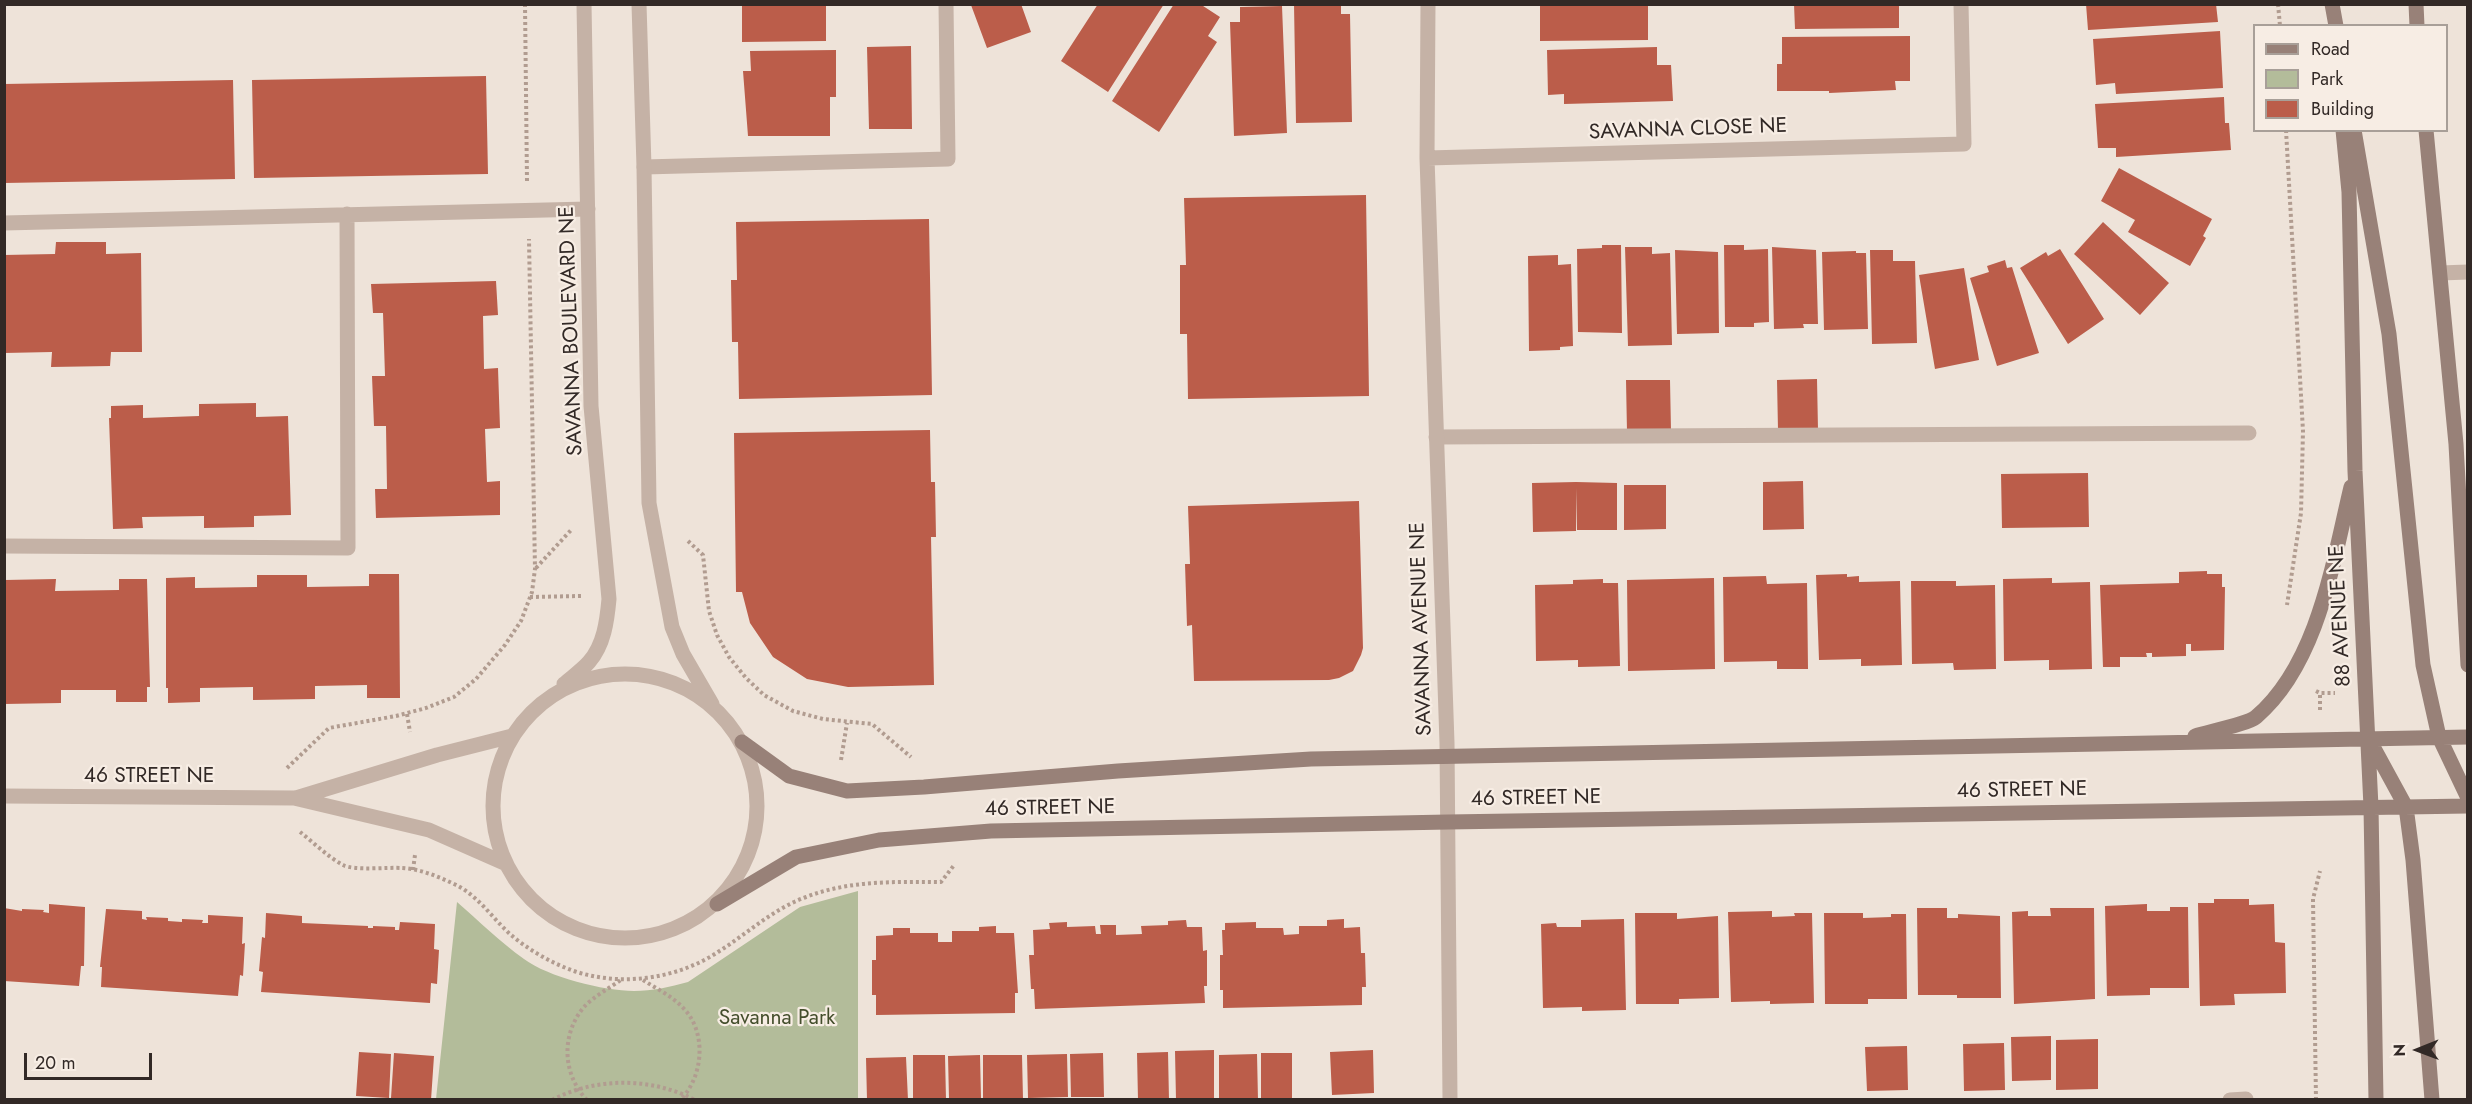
<!DOCTYPE html>
<html>
<head>
<meta charset="utf-8">
<style>
	body { margin:0 }
	#map { position:relative; width:2472px; height:1104px; overflow:hidden; background:#eee3d9; font-family:Jost,sans-serif }
	canvas { display:block }
	.frame { position:absolute; inset:0; border:6px solid #322926; pointer-events:none }
	.legend { position:absolute; left:2253px; top:24px; width:195px; height:108px; box-sizing:border-box; background:#f7ede4; border:2px solid #a89f98; margin:0; padding:8px 10px; list-style:none; font-size:18px; color:#322926 }
	.legend li { display:flex; align-items:center; gap:12px; height:30px }
	.legend b { width:30px; border:2px solid #a89f98 }
	.north { position:absolute; left:2388px; top:1020px; width:60px; height:60px; -webkit-text-stroke:4px #f7ede4; paint-order:stroke; rotate:269deg; font-size:16px; font-weight:700; line-height:24px; text-align:center; color:#322926 }
	.north::after { content:''; display:block; margin:auto; width:21px; height:27px; background:#322926; clip-path:polygon(50% 0,100% 100%,50% 72%,0 100%) }
	.scale { position:absolute; left:24px; top:1053px; width:128px; height:27px; box-sizing:border-box; border:3px solid #322926; border-top:0; padding-left:8px; font-size:18px; line-height:21px; white-space:nowrap; color:#322926; -webkit-text-stroke:4px #f7ede4; paint-order:stroke }
</style>
</head>
<body>
<div id="map">
<canvas width="2472" height="1104"></canvas>
<div class="frame"></div>
<ul class="legend">
<li><b style="height:8px;background:#988178"></b>Road</li>
<li><b style="height:16px;background:#b3bc9a"></b>Park</li>
<li><b style="height:16px;background:#bb5d4a"></b>Building</li>
</ul>
<div class="north">N</div>
<div class="scale">20 m</div>
</div>
<script>
const context = document.querySelector('canvas').getContext('2d');
context.lineJoin = 'round';
function paint(path, color) {
  context.fillStyle = color;
  context.fill(path, 'evenodd');
}
function stroke(path, color, width, dash) {
  context.strokeStyle = color;
  context.lineWidth = width;
  context.lineCap = dash ? 'butt' : 'round';
  context.setLineDash(dash || []);
  context.stroke(path);
}
function drawText(font, color, halo, rows, align = 'center') {
  context.font = font + ' Jost,sans-serif';
  context.lineWidth = 4.5;
  context.setLineDash([]);
  context.textBaseline = 'middle';
  context.strokeStyle = halo;
  context.fillStyle = color;
  for (const [text, x, y, turn = 0] of rows) {
    context.save();
    context.translate(x, y);
    context.rotate((+turn || 0) * Math.PI / 180);
    context.textAlign = isNaN(turn) ? turn : align;
    if (halo) context.strokeText(text, 0, 0);
    context.fillText(text, 0, 0);
    context.restore();
  }
}
paint(new Path2D(`
	M858,891v208h-422l21,-197c22,19 43,40 67,57 24,18 80,32 110,32 18,0 36,-4 54,-9l112,-75z`), '#b3bc9a');
paint(new Path2D(`
	M972,4h49l10,28 -44,16 -16,-43z
	M1098,4h66l-56,88 -47,-31z
	M1174,4h26l20,13 -12,19 9,6 -58,90 -47,-31z
	M1294,4h47v10h9l2,108 -56,1z
	M1540,4h108v36l-108,1z
	M1794,4h105v24l-104,1z
	M2086,4h130l2,18 -130,8z
	M742,5h84v36l-84,1z
	M1282,6l5,127 -53,3 -4,-114h10v-15z
	M2220,31l3,57 -107,6 -1,-11 -19,2 -3,-46z
	M1910,36v45h-15l1,9 -67,3v-2h-52v-27h5v-27z
	M911,46l1,83h-43l-2,-82z
	M1657,47v18h14l2,36 -109,3v-10l-16,1 -1,-45z
	M836,50v47h-6v39h-82l-5,-65h8l-1,-20z
	M486,76l2,98 -234,4 -2,-98z
	M233,80l2,99 -231,4v-99z
	M2224,97l1,26h4l2,27 -115,7v-9h-18l-3,-44z
	M2119,168l93,51 -9,17 3,2 -16,28 -62,-34 7,-12 -34,-19z
	M1366,195l3,201 -181,3 -1,-65h-7v-69h6l-2,-67z
	M929,219l3,176 -193,4 -1,-57h-6l-1,-62h6l-1,-58z
	M2103,222l66,61 -29,32 -66,-61z
	M56,242h50v12l35,-1 1,99h-31l-1,14 -59,1 1,-15 -48,1v-98l51,-1z
	M1602,245h19l1,88 -44,-1 -1,-83 25,-1z
	M1724,245h20v5l24,-1 1,73 -15,1v4h-29z
	M1625,247h27v7l18,-1 2,92 -44,1z
	M1772,247l44,3 2,74h-15l1,4 -30,1z
	M2060,249l44,70 -36,25 -48,-76 26,-16 2,4z
	M1675,250l43,2 1,81 -42,1z
	M1870,250h23v11h22l2,82 -45,1z
	M1856,251v2h10l2,76 -44,1 -2,-78z
	M1558,255v10l13,-1 2,82 -13,1v3l-31,1 -1,-95z
	M2005,260l2,8 5,-1 27,86 -42,13 -27,-88 19,-6 -2,-6z
	M1964,268l15,92 -44,9 -16,-94z
	M496,281l2,34 -15,1 1,53 14,-1 2,60 -15,1 2,53 13,-1v34l-124,3 -1,-29h12l-1,-63h-12l-2,-50h13l-2,-63h-10l-2,-29z
	M1817,379l1,51h-40l-1,-50z
	M1626,380h44l1,51 -44,1z
	M256,403v14l32,-1 3,99 -37,1v11l-50,1v-12l-62,1 1,11 -30,1 -4,-111h2v-12l32,-1v13l56,-2v-12z
	M930,430l1,52h4l1,55h-5l3,148 -86,2 -41,-8 -34,-22 -23,-34 -8,-31h-6l-2,-159z
	M2088,473l1,54 -87,1 -1,-54z
	M1803,481l1,48 -41,1v-48z
	M1576,482l41,1v47h-40l-1,-42v43l-43,1 -1,-49z
	M1624,485h42v44l-42,1z
	M1359,501l4,147 -2,7 -8,16 -14,7 -10,2 -135,1 -2,-56 -5,1 -2,-62h5l-2,-58z
	M2207,571v3h15v13h3l-1,63 -33,1v-7h-5v12l-34,1v-4h-6l1,4h-27v10h-17l-3,-82 79,-2v-11z
	M369,574h30l1,124h-33v-13l-52,1v13l-62,1v-13l-53,1v14l-32,1v-15h-2v-110l29,-1v11l62,-1v-12h50v12l62,-1z
	M1847,574v3l12,-1v6l41,-1 2,84 -41,1v-7l-42,1 -3,-85z
	M1766,576l1,8 40,-1 1,86h-31v-8l-53,1 -1,-85z
	M1714,578l1,91 -87,2 -1,-91z
	M2052,578v5l38,-1 2,87 -43,1v-10l-45,1 -1,-82z
	M56,579l-1,12 64,-1v-11h28l3,108h-3v15h-31v-12h-55v13l-57,1 1,-124z
	M1603,579v4h15l2,83 -42,1v-7l-42,1 -1,-76 38,-1v-4z
	M1911,581h45v5l39,-1 1,84 -42,1 -1,-7 -41,1z
	M2214,899h35v6l25,-1 1,38 10,1 1,50 -52,1 1,11 -35,1 -2,-103h16z
	M49,904l36,3 -1,59h-3l-2,20 -75,-5v-73l18,3v-2l22,1 -1,2 6,1z
	M2147,904v7h23v-4h18l1,81h-39v7l-43,1 -2,-90z
	M1917,908h30v10h11v-4l42,2 1,82h-44v-3h-39z
	M2050,908h44l1,91 -81,5 -2,-92 16,-1v5h23z
	M106,909l36,2v8l5,1 -1,-3 22,1v3l14,1v-3l21,1 -1,3h6v-8l35,2 -1,27 3,-1 -2,33 -3,-1 -2,21 -137,-9 1,-20h-2z
	M1772,911v6l23,-1 -1,-3h18l2,90 -44,1v-3l-39,1 -3,-90z
	M266,913l36,3v7l66,3v2h5v-2l22,1v3h4l1,-8 35,2 -1,25 5,1 -2,34 -6,-1 -1,20 -169,-11 2,-20 -4,-1 3,-34 3,1z
	M1635,913h42v6l41,-3 1,82 -40,1v5h-43z
	M1824,913h39v5l28,-1v-3h15l1,85h-39v5h-43z
	M1344,919v9l16,-1 1,26h4l1,34h-4v18l-139,3v-18h-3v-35h3l-1,-25h3v-7l31,-1v6h27l1,7 15,-1v-8h28v-6z
	M1624,919l2,91 -44,1v-4l-39,1 -2,-84 15,-1 1,4h24v-7z
	M1186,920l1,7h15l1,24 4,-1v36h-3l1,17 -170,6 -1,-20h-3l-2,-34h5l-1,-25 17,-1 -1,-6 18,-1v5l28,-1 1,8h5l-1,-9h16v10l26,-1 -1,-8 27,-1v-4z
	M996,926v7h18l4,60h-3v20l-139,2v-20h-4v-35h4v-24l17,-1v-7h17v5h28v9h14v-11h27v-4z
	M2051,1036v44l-39,1 -1,-44z
	M2098,1039v50l-42,1v-50z
	M2004,1043l1,47 -41,1 -1,-47z
	M1907,1046l1,44 -41,1 -2,-44z
	M1214,1050v50h-38l-1,-49z
	M1373,1050l1,43 -42,2 -2,-43z
	M359,1052l32,2 -2,44 -33,-2z
	M1168,1052l1,48h-31l-1,-47z
	M394,1053l40,3 -3,44 -40,-2z
	M1103,1053l1,44h-33l-1,-43z
	M1261,1053h31v47h-31z
	M1067,1054l1,43 -40,1 -1,-43z
	M1257,1054l1,46h-39v-45z
	M913,1055h32l1,45h-33z
	M980,1055l1,43 -32,1 -1,-43z
	M983,1055h39l1,44h-40z
	M906,1057l2,43h-41l-1,-42z`), '#bb5d4a');
stroke(new Path2D(`
	M525,4l2,177
	M2278,4l2,22
	M2286,130l17,301 -2,82 -14,92
	M688,541l15,14 6,56 8,24 12,22 17,21 18,17 29,16 30,8 49,5 39,33
	M536,568l36,-39
	M530,597l51,-1
	M2316,691l4,2h15
	M2320,710v-17
	M407,714l3,18
	M841,760l6,-37
	M287,768l42,-40 67,-12 30,-8 28,-11 22,-18 29,-34 16,-24 11,-29 3,-23 -6,-330
	M300,832c13,10 28,25 43,33 11,6 45,2 59,3 18,1 35,8 52,16 24,11 38,34 57,51 18,15 40,28 63,36 47,16 103,8 144,-19 30,-19 55,-43 88,-55 44,-17 89,-15 135,-15l14,-18
	M413,870l2,-15
	M643,980c14,9 31,17 42,30 22,24 18,68 -5,90
	M552,1100c44,-23 99,-23 143,0
	M587,1100c-25,-26 -26,-66 -3,-93 10,-11 26,-19 38,-28
	M2316,1100l-3,-201 7,-28`), '#b19c90', 4, [3, 3]);
stroke(new Path2D(`
	M644,167l304,-8 -2,-155
	M4,223l584,-14
	M2440,273l28,-1
	M1436,437l813,-4
	M4,546l344,2 -1,-334
	M2230,1100l16,-1`), '#c5b2a6', 15);
stroke(new Path2D(`
	M639,4l5,163 5,336 23,124 11,27 29,50
	M1428,4l-1,154 20,585 3,357
	M1427,158l537,-14 -3,-140
	M493 806a132 132 0 1 1 264 0a132 132 0 1 1-264 0Z
	M564,684c8,-7 18,-14 25,-22 15,-17 18,-41 20,-63l-18,-193 -7,-402
	M4,796l290,2 135,32 75,33
	M296,798l141,-43 75,-19`), '#c5b2a6', 15);
stroke(new Path2D(`
	M2332,4l4,22
	M2416,4l1,22
	M2343,130l6,62 6,279 16,336 5,293
	M2354,130l35,204 34,331 16,72 29,61
	M2426,130l30,314 12,221
	M2195,736c12,-4 53,-12 61,-19 62,-53 77,-155 95,-230
	M2370,741l36,66 7,53 19,240
	M742,742l47,34 58,15 77,-4 194,-16 193,-12 1157,-22
	M717,904l79,-47 83,-17 112,-9 457,-9 1020,-16`), '#988178', 15);
drawText('21px', '#322926', '#f7ede4', [
	["SAVANNA CLOSE NE",1688,130,-2],
	["SAVANNA BOULEVARD NE",572,331,-92],
	["88 AVENUE NE",2341,616,-93],
	["SAVANNA AVENUE NE",1422,629,-92],
	["46 STREET NE",149,777],
	["46 STREET NE",2022,791,-1],
	["46 STREET NE",1536,799,-1],
	["46 STREET NE",1050,809,-1]
]);
drawText('21px', '#444e2c', '#f7ede4', [
	["Savanna Park",777,1019]
]);
</script>
</body>
</html>
